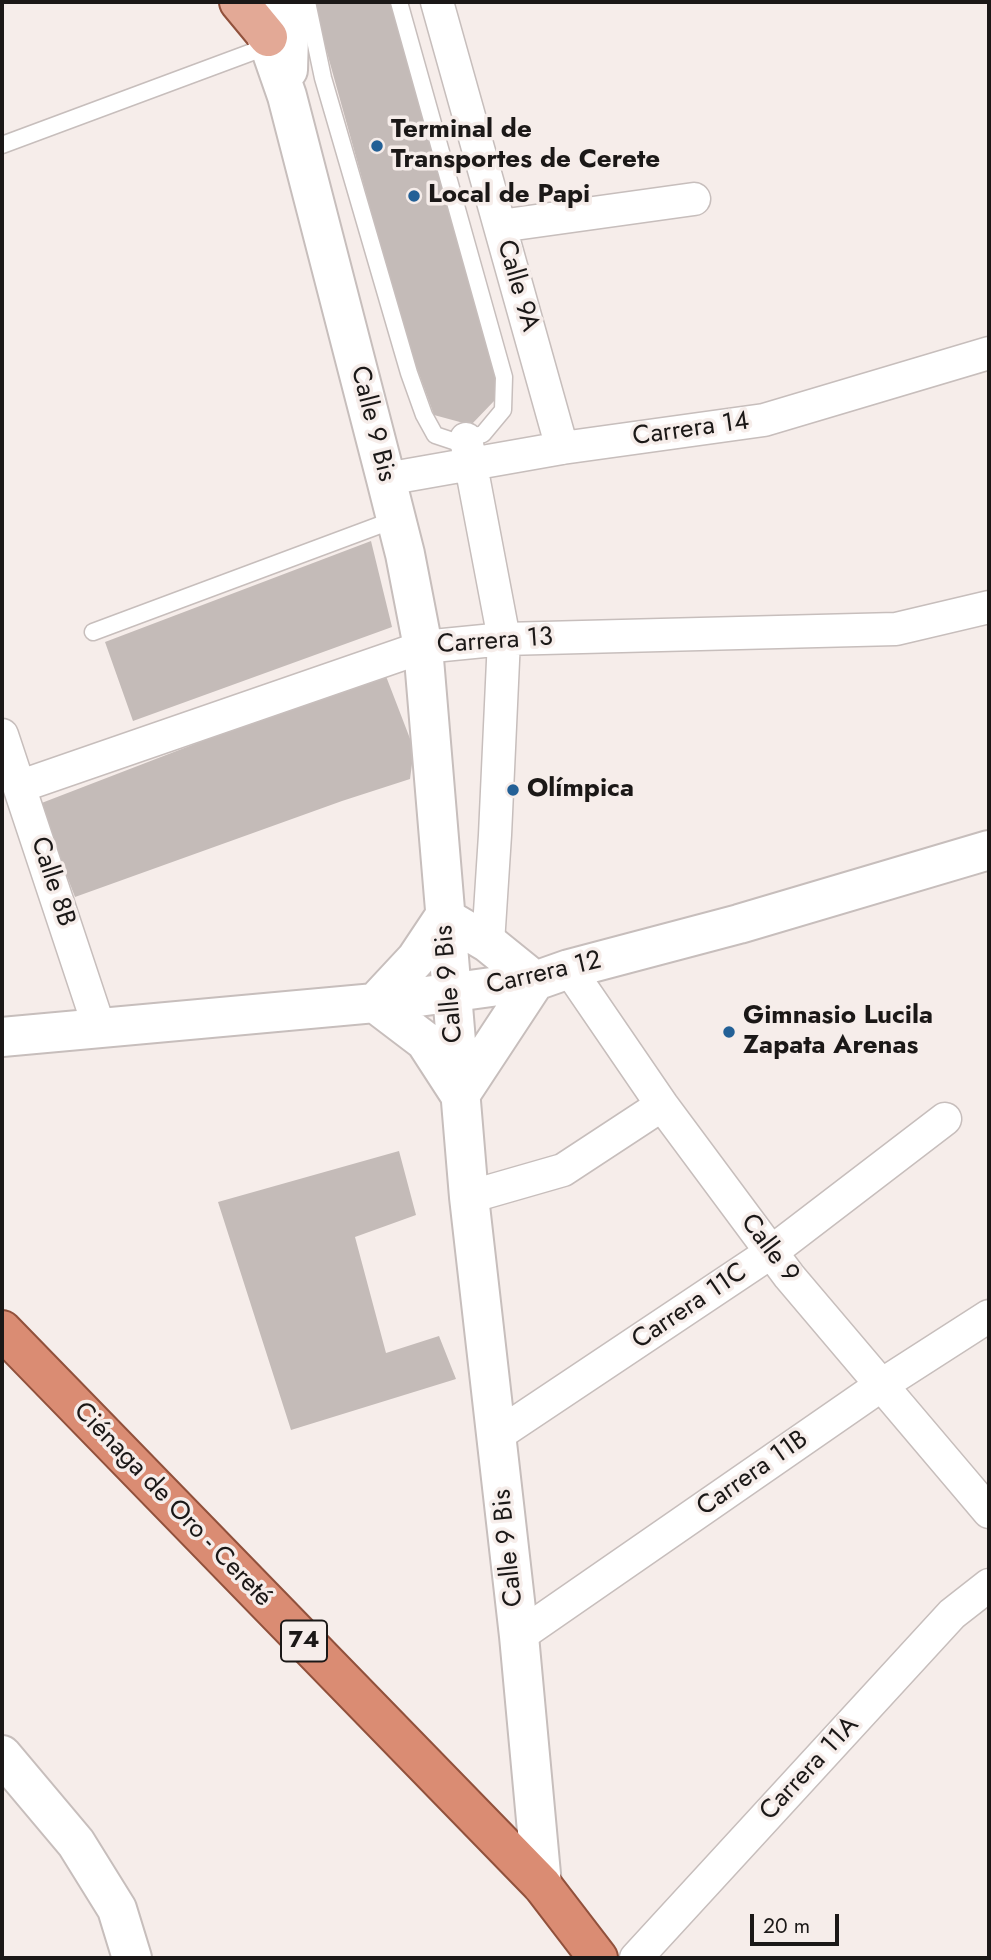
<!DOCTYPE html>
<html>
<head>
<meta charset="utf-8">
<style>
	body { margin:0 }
	#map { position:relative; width:991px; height:1960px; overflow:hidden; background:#f6edea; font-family:Jost,sans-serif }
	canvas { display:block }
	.frame { position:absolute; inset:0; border:4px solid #1b1817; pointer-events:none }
	.scale { position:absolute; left:750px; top:1914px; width:89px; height:32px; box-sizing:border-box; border:4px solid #1b1817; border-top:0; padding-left:9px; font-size:21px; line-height:24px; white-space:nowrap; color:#1b1817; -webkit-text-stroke:5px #f6edea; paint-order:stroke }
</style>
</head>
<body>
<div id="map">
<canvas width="991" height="1960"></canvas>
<div class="frame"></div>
<div class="scale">20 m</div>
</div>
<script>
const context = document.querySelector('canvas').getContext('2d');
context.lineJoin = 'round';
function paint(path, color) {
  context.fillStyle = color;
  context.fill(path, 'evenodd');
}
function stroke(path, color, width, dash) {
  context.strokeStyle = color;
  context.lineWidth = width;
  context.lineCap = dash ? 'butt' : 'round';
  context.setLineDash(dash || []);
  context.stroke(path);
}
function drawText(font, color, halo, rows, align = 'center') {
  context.font = font + ' Jost,sans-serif';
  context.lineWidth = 7;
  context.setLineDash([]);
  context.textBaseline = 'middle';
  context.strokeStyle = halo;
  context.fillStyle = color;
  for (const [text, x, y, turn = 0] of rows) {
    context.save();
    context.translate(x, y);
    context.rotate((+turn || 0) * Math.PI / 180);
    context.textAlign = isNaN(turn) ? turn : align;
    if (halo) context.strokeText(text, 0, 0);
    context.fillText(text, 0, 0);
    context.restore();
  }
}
paint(new Path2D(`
	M313,2h80l106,383 -4,15 -24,25 -37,-10 -27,-74z
	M371,541l21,86 -259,94 -28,-79z
	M384,671l30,78 -4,30 -68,22 -267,96 -36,-93z
	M399,1151l17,64 -61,22 31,116 53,-17 17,43 -165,51 -73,-228z`), '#c4bbb8');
const service = new Path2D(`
	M307,2l16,76 86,295 15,42 11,20 21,7 27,-8 20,-24 1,-33 -105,-375
	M2,145l269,-100
	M93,632l303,-113`);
const minor = new Path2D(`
	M437,2l125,446
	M500,226l194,-27
	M466,439l38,200 -9,196 -7,108
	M386,479l176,-31 202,-28 225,-67
	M2,735l98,295
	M21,786l402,-139 81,-8 392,-10 93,-22
	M569,969l93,136 127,171 200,236
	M469,1197l94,-27 99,-65
	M496,1436l274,-183 175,-134
	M519,1636l361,-250 109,-70
	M636,1958l316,-344 37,-29`);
const tertiary = new Path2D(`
	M256,7l31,89 99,383 19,75 18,93 46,550 50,439 23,249
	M288,70l2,-68
	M444,917l44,26 47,38 -75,114 -35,-54 -50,-38 41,-44z
	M2,1037l373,-34 160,-22 34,-12 170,-45 250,-74
	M2,1755l74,88 41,66 15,49`);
const primary = new Path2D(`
	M239,2l29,35`);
const trunk = new Path2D(`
	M2,1330l540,555 56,73`);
stroke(service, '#c7bebc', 19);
stroke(minor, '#c7bebc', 35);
stroke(tertiary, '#c7bebc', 42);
stroke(primary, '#91513c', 42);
stroke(trunk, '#91513c', 42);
stroke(service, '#fff', 16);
stroke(minor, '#fff', 32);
stroke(tertiary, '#fff', 38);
stroke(primary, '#e3a996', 38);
stroke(trunk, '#da8c73', 38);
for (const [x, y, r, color] of [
	[377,146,7,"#236096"],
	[414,196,7,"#236096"],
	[513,790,7,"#236096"],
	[729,1032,7,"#236096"]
]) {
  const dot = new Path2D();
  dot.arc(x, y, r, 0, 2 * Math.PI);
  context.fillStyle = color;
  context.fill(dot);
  stroke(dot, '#f6edea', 2.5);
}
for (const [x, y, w] of [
	[304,1641,46]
]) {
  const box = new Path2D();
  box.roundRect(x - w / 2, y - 20.5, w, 41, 5);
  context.fillStyle = '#f6edea';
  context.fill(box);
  stroke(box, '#1b1817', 2);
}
drawText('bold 24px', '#1b1817', null, [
	["74",304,1641]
]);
drawText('bold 26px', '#1b1817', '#f6edea', [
	["Terminal de",391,131],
	["Transportes de Cerete",391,161],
	["Local de Papi",428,196],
	["Olímpica",527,790],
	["Gimnasio Lucila",743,1017],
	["Zapata Arenas",743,1047]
], 'left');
drawText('26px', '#1b1817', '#f6edea', [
	["Calle 9A",517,286,74],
	["Calle 9 Bis",372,424,76],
	["Carrera 14",691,430,-8],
	["Carrera 13",495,642,-4],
	["Calle 8B",52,882,72],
	["Carrera 12",544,974,-13],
	["Calle 9 Bis",450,984,-95],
	["Calle 9",769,1249,53],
	["Carrera 11C",690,1307,-34],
	["Carrera 11B",753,1474,-35],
	["Ciénaga de Oro - Cereté",172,1505,46],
	["Calle 9 Bis",509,1548,-96],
	["Carrera 11A",810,1769,-47]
]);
</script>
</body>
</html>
